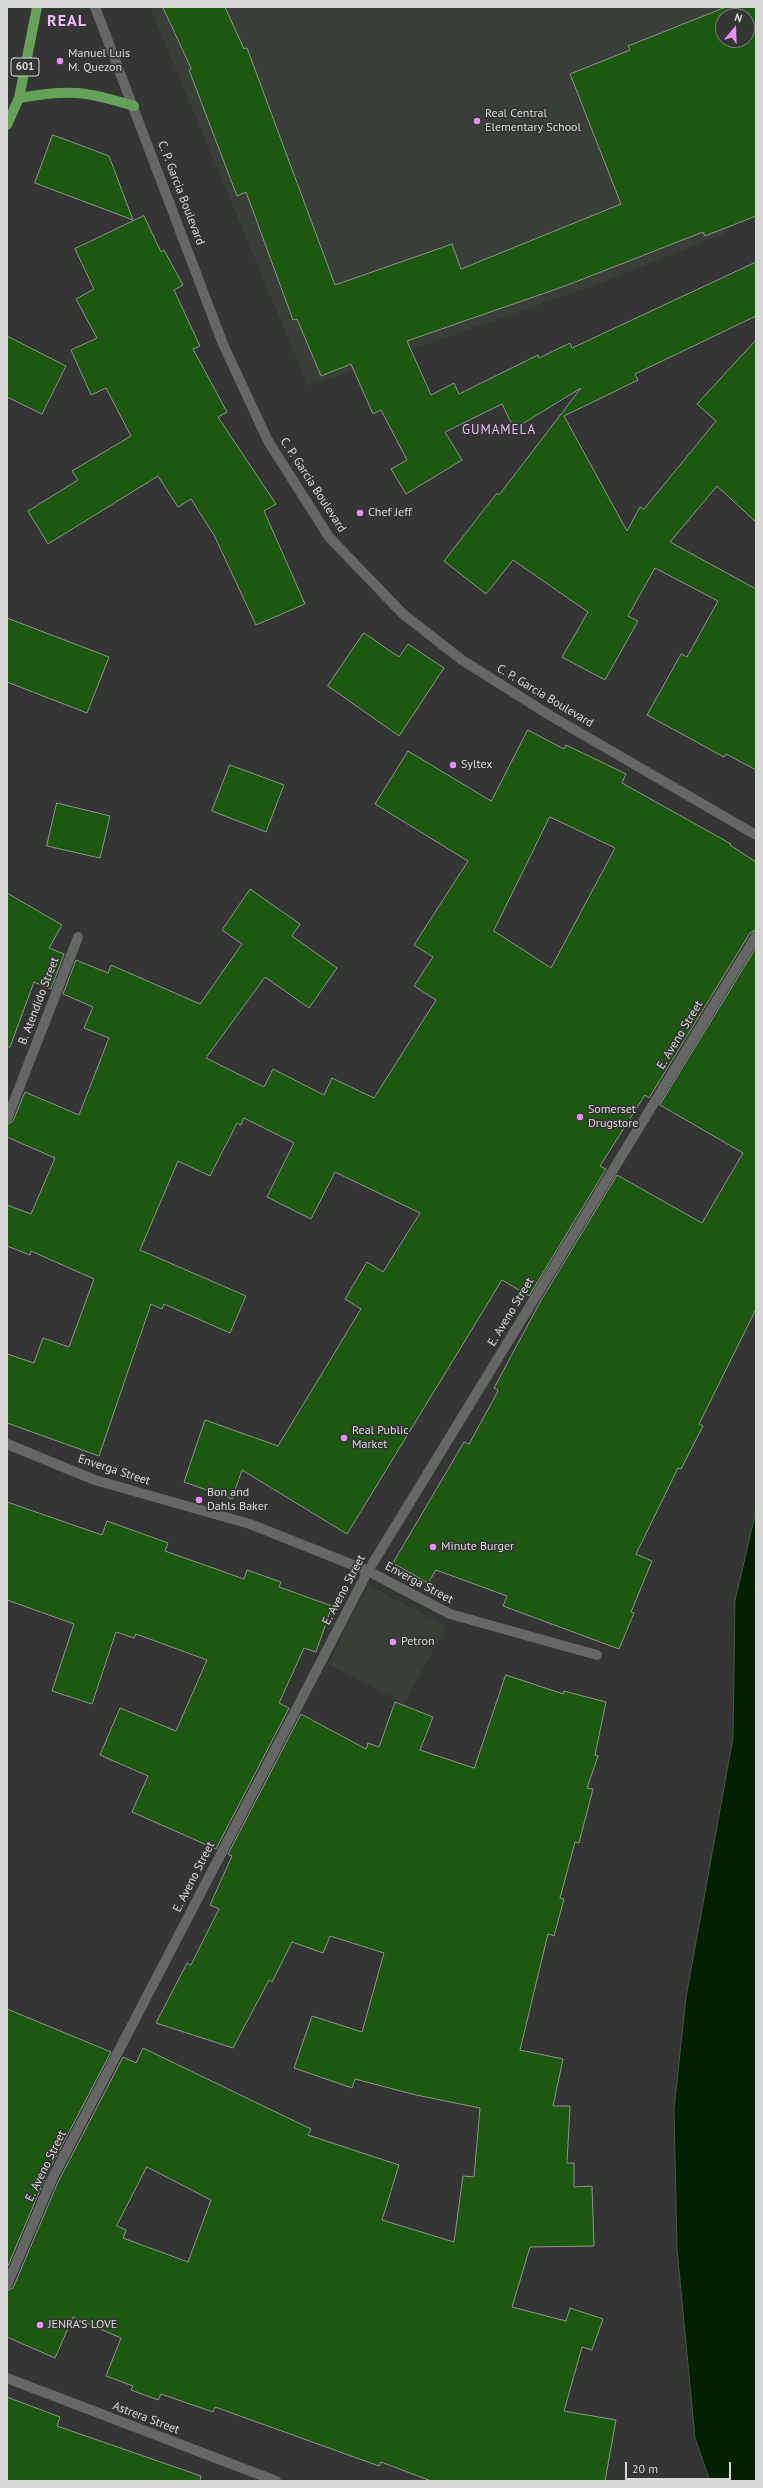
<!DOCTYPE html>
<html>
<head>
<meta charset="utf-8">
<style>
	body { margin:0 }
	#map { position:relative; width:763px; height:2488px; overflow:hidden; background:#343633; font-family:"PT Sans",sans-serif }
	canvas { display:block }
	.frame { position:absolute; inset:0; border:8px solid #d8d9d7; pointer-events:none }
	.north { position:absolute; left:715px; top:8px; width:40px; height:40px; box-sizing:border-box; background:#343633; border:1px solid #767775; border-radius:50%; rotate:19deg; font-size:11px; font-weight:700; line-height:16px; text-align:center; color:#d8d9d7 }
	.north::after { content:''; display:block; margin:auto; width:14px; height:18px; background:#ea8dfd; clip-path:polygon(50% 0,100% 100%,50% 72%,0 100%) }
	.scale { position:absolute; left:625px; top:2462px; width:106px; height:18px; box-sizing:border-box; border:2px solid #d8d9d7; border-top:0; padding-left:5px; font-size:12px; line-height:14px; white-space:nowrap; color:#d8d9d7; -webkit-text-stroke:3px #343633; paint-order:stroke }
</style>
</head>
<body>
<div id="map">
<canvas width="763" height="2488"></canvas>
<div class="frame"></div>
<div class="north">N</div>
<div class="scale">20 m</div>
</div>
<script>
const context = document.querySelector('canvas').getContext('2d');
context.lineJoin = 'round';
function paint(path, color) {
  context.fillStyle = color;
  context.fill(path, 'evenodd');
}
function stroke(path, color, width, dash) {
  context.strokeStyle = color;
  context.lineWidth = width;
  context.lineCap = dash ? 'butt' : 'round';
  context.setLineDash(dash || []);
  context.stroke(path);
}
function drawText(font, color, halo, rows, align = 'center') {
  context.font = font + ' "PT Sans",sans-serif';
  context.lineWidth = 3.5;
  context.setLineDash([]);
  context.textBaseline = 'middle';
  context.strokeStyle = halo;
  context.fillStyle = color;
  for (const [text, x, y, turn = 0] of rows) {
    context.save();
    context.translate(x, y);
    context.rotate((+turn || 0) * Math.PI / 180);
    context.textAlign = isNaN(turn) ? turn : align;
    if (halo) context.strokeText(text, 0, 0);
    context.fillText(text, 0, 0);
    context.restore();
  }
}
paint(new Path2D(`
	M150,7h606v195l-35,33 -128,51 -285,100zM723,16h24v24h-24z
	M369,1585l77,41 -42,78 -76,-40z`), '#383f36');
const water = new Path2D(`
	M756,1511v970h-46l-15,-43 -18,-189 -3,-140 12,-112 47,-259 2,-137z`);
paint(water, '#032100');
stroke(water, '#435840', 1);
const building = new Path2D(`
	M163,7h62l19,42 3,-1 88,237 117,-41 9,25 160,-65 -51,-130 60,-24 -2,-4 98,-39h30v209l-51,20 -2,-4 -138,54 -158,55 24,54 23,-12 5,11 79,-39 1,3 31,-15 2,5 184,-86v54l-121,58 3,6 -74,36 63,115 13,-24 4,2 72,-88 -19,-17 59,-64v182l-39,-36 -47,56 86,47v181l-30,-16 -2,3 -77,-42 34,-61 6,3 31,-56 -63,-33 -27,48 10,5 -33,59 -43,-23 26,-45 -75,-52 -27,34 -42,-33 53,-68 2,2 82,-107 -67,41 -12,-25 -57,28 17,28 -56,34 -15,-25 16,-9 -26,-50 -8,4 -22,-50 -30,12 -24,-57 -4,1 -47,-128 -9,4 -48,-126 2,-1zM723,16h24v24h-24z
	M53,135l56,21 24,64 -98,-37z
	M144,216l17,36 3,-2 19,35 -9,5 26,56 -7,3 34,63 -9,5 58,87 -12,7 41,93 -49,21 -42,-90 -23,-36 -13,8 -20,-31 -110,68 -20,-33 50,-31 -6,-9 59,-35 -25,-48 -15,7 -20,-45 26,-12 -21,-39 18,-10 -19,-40z
	M7,336l59,30 -24,48 -35,-17z
	M7,618l102,39 -22,56 -80,-31z
	M364,633l35,24 9,-13 36,24 -45,68 -71,-50z
	M528,730l36,19 2,-4 60,29 -4,9 109,61 -1,1 26,17v68l-6,3 -101,165 -4,-3 -45,71 6,3 -77,127 -27,-16 -155,254 -105,-64 -10,29 -48,-17 21,-62 73,26 83,-137 -16,-10 22,-37 16,10 37,-59 -85,-41 -24,47 -44,-22 27,-54 -50,-25 -3,7 -4,-2 -27,53 -32,-15 -38,89 106,46 -16,37 -66,-29 -2,5 -11,-5 -52,152 -92,-33v-69l27,9 9,-25 26,9 25,-68 -63,-28 -1,4 -23,-9v-41l24,9 24,-56 -48,-21v-12l6,-4 12,-29 54,23 30,-77 -25,-10 9,-21 -30,-13 13,-34 32,13 3,-8 89,39 42,-60 -20,-14 28,-41 50,35 -8,12 45,32 -28,40 -44,-31 -59,81 58,29 9,-18 51,26 8,-17 42,20 62,-98 -22,-14 19,-29 -19,-12 54,-84 -93,-57 33,-53 83,50zM550,817l65,31 -64,120 -57,-37z
	M230,765l54,20 -18,47 -54,-21z
	M57,803l53,13 -10,42 -53,-12z
	M7,893l55,32 -13,23 15,6 -13,35 -17,-7 -24,65h-3z
	M756,948v361l-57,115 4,2 -22,43 -3,-1 -42,86 16,7 -21,51 3,1 -15,36 -116,-43 4,-10 -71,-26 -8,13 -35,-20 71,-121 5,2 28,-51 1,-3 -4,-2 46,-86 77,-127 85,48 41,-70 -83,-48z
	M7,1502l95,33 5,-14 61,22 -3,8 79,28 3,-9 34,12 -2,5 53,19 -16,46 -12,-4 -25,55 10,5 -73,141 -84,-37 16,-36 -48,-21 20,-47 56,23 31,-71 -71,-26 -2,4 -18,-6 -24,72 -40,-13 22,-67 -67,-24z
	M506,1675l57,19 1,-3 42,11 -11,53 3,1 -11,32 6,1 -14,54 -4,-1 -15,56 4,1 -10,37 -6,-2 -28,116 43,9 -10,47h17l-3,57h7v24l18,-1 2,60 -64,1 -18,60 54,14 4,-13 33,11 -11,31 -10,-3 -18,64 52,9 -11,61h-174l-50,-19 -2,4 -164,-59 -2,5 -52,-18 -3,6 -27,-10 2,-4 -27,-10 15,-38 -48,-21 -18,41 -48,-21v-46l6,-3 45,-106 65,-125 13,6 7,-15 168,81 -3,6 91,30 -17,55 72,22 9,-66 11,1 6,-69 -64,-13 -61,-16 -3,9 -58,-20 18,-52 50,16 22,-79 -54,-17 -7,17 -31,-11 -20,40 -3,-2 -36,68 -77,-25 31,-60 4,2 28,-56 -9,-4 22,-49 -4,-2 73,-140 65,35 2,-6 11,4 16,-45 38,15 -13,33 54,18zM147,2167l64,33 -23,62 -65,-24 3,-8 -9,-4z
	M7,2009l104,43 -65,124 -39,92z
	M7,2397l53,20 -3,9 144,50 -1,5h-193z`);
paint(building, '#1d5811');
stroke(building, '#8f928e', 1);
stroke(new Path2D(`
	M7,1119l71,-182
	M7,1444l88,36 155,44 118,47 82,43 147,41
	M7,2285l45,-106 316,-608 388,-635
	M7,2378l269,103`), '#646763', 10);
stroke(new Path2D(`
	M95,7l128,337 45,97 61,96 74,77 59,46 89,56 205,119`), '#646763', 10);
stroke(new Path2D(`
	M19,98c50,-9 67,-7 115,8
	M7,125l12,-27 18,-91`), '#65a159', 10);
for (const [x, y, r, color] of [
	[60,61,4,"#ea8dfd"],
	[477,121,4,"#ea8dfd"],
	[360,513,4,"#ea8dfd"],
	[453,765,4,"#ea8dfd"],
	[580,1117,4,"#ea8dfd"],
	[344,1438,4,"#ea8dfd"],
	[199,1500,4,"#ea8dfd"],
	[433,1547,4,"#ea8dfd"],
	[393,1642,4,"#ea8dfd"],
	[40,2325,4,"#ea8dfd"]
]) {
  const dot = new Path2D();
  dot.arc(x, y, r, 0, 2 * Math.PI);
  context.fillStyle = color;
  context.fill(dot);
  stroke(dot, '#343633', 1.5);
}
for (const [x, y, w] of [
	[25,67,28]
]) {
  const box = new Path2D();
  box.roundRect(x - w / 2, y - 9, w, 18, 3);
  context.fillStyle = '#343633';
  context.fill(box);
  stroke(box, '#d8d9d7', 1);
}
drawText('bold 11px', '#d8d9d7', null, [
	["601",25,67]
]);
drawText('12px', '#d8d9d7', '#343633', [
	["Manuel Luis",68,54],
	["M. Quezon",68,68],
	["Real Central",485,114],
	["Elementary School",485,128],
	["Chef Jeff",368,513],
	["Syltex",461,765],
	["Somerset",588,1110],
	["Drugstore",588,1124],
	["Real Public",352,1431],
	["Market",352,1445],
	["Bon and",207,1493],
	["Dahls Baker",207,1507],
	["Minute Burger",441,1547],
	["Petron",401,1642],
	["JENRA’S LOVE",48,2325]
], 'left');
drawText('12px', '#d8d9d7', '#343633', [
	["C. P. Garcia Boulevard",181,193,69],
	["C. P. Garcia Boulevard",313,485,57],
	["C. P. Garcia Boulevard",545,696,31],
	["B. Atendido Street",39,1001,-69],
	["E. Aveno Street",680,1035,-59],
	["E. Aveno Street",511,1312,-59],
	["Enverga Street",114,1470,18],
	["Enverga Street",419,1583,28],
	["E. Aveno Street",344,1590,-62],
	["E. Aveno Street",194,1877,-63],
	["E. Aveno Street",46,2166,-64],
	["Astrera Street",146,2418,21]
]);
context.letterSpacing = '1px';
drawText('13px', '#edbaf8', '#343633', [
	["GUMAMELA",499,430]
]);
context.letterSpacing = '0px';
context.letterSpacing = '1px';
drawText('bold 16px', '#edbaf8', '#343633', [
	["REAL",67,21]
]);
context.letterSpacing = '0px';
</script>
</body>
</html>
